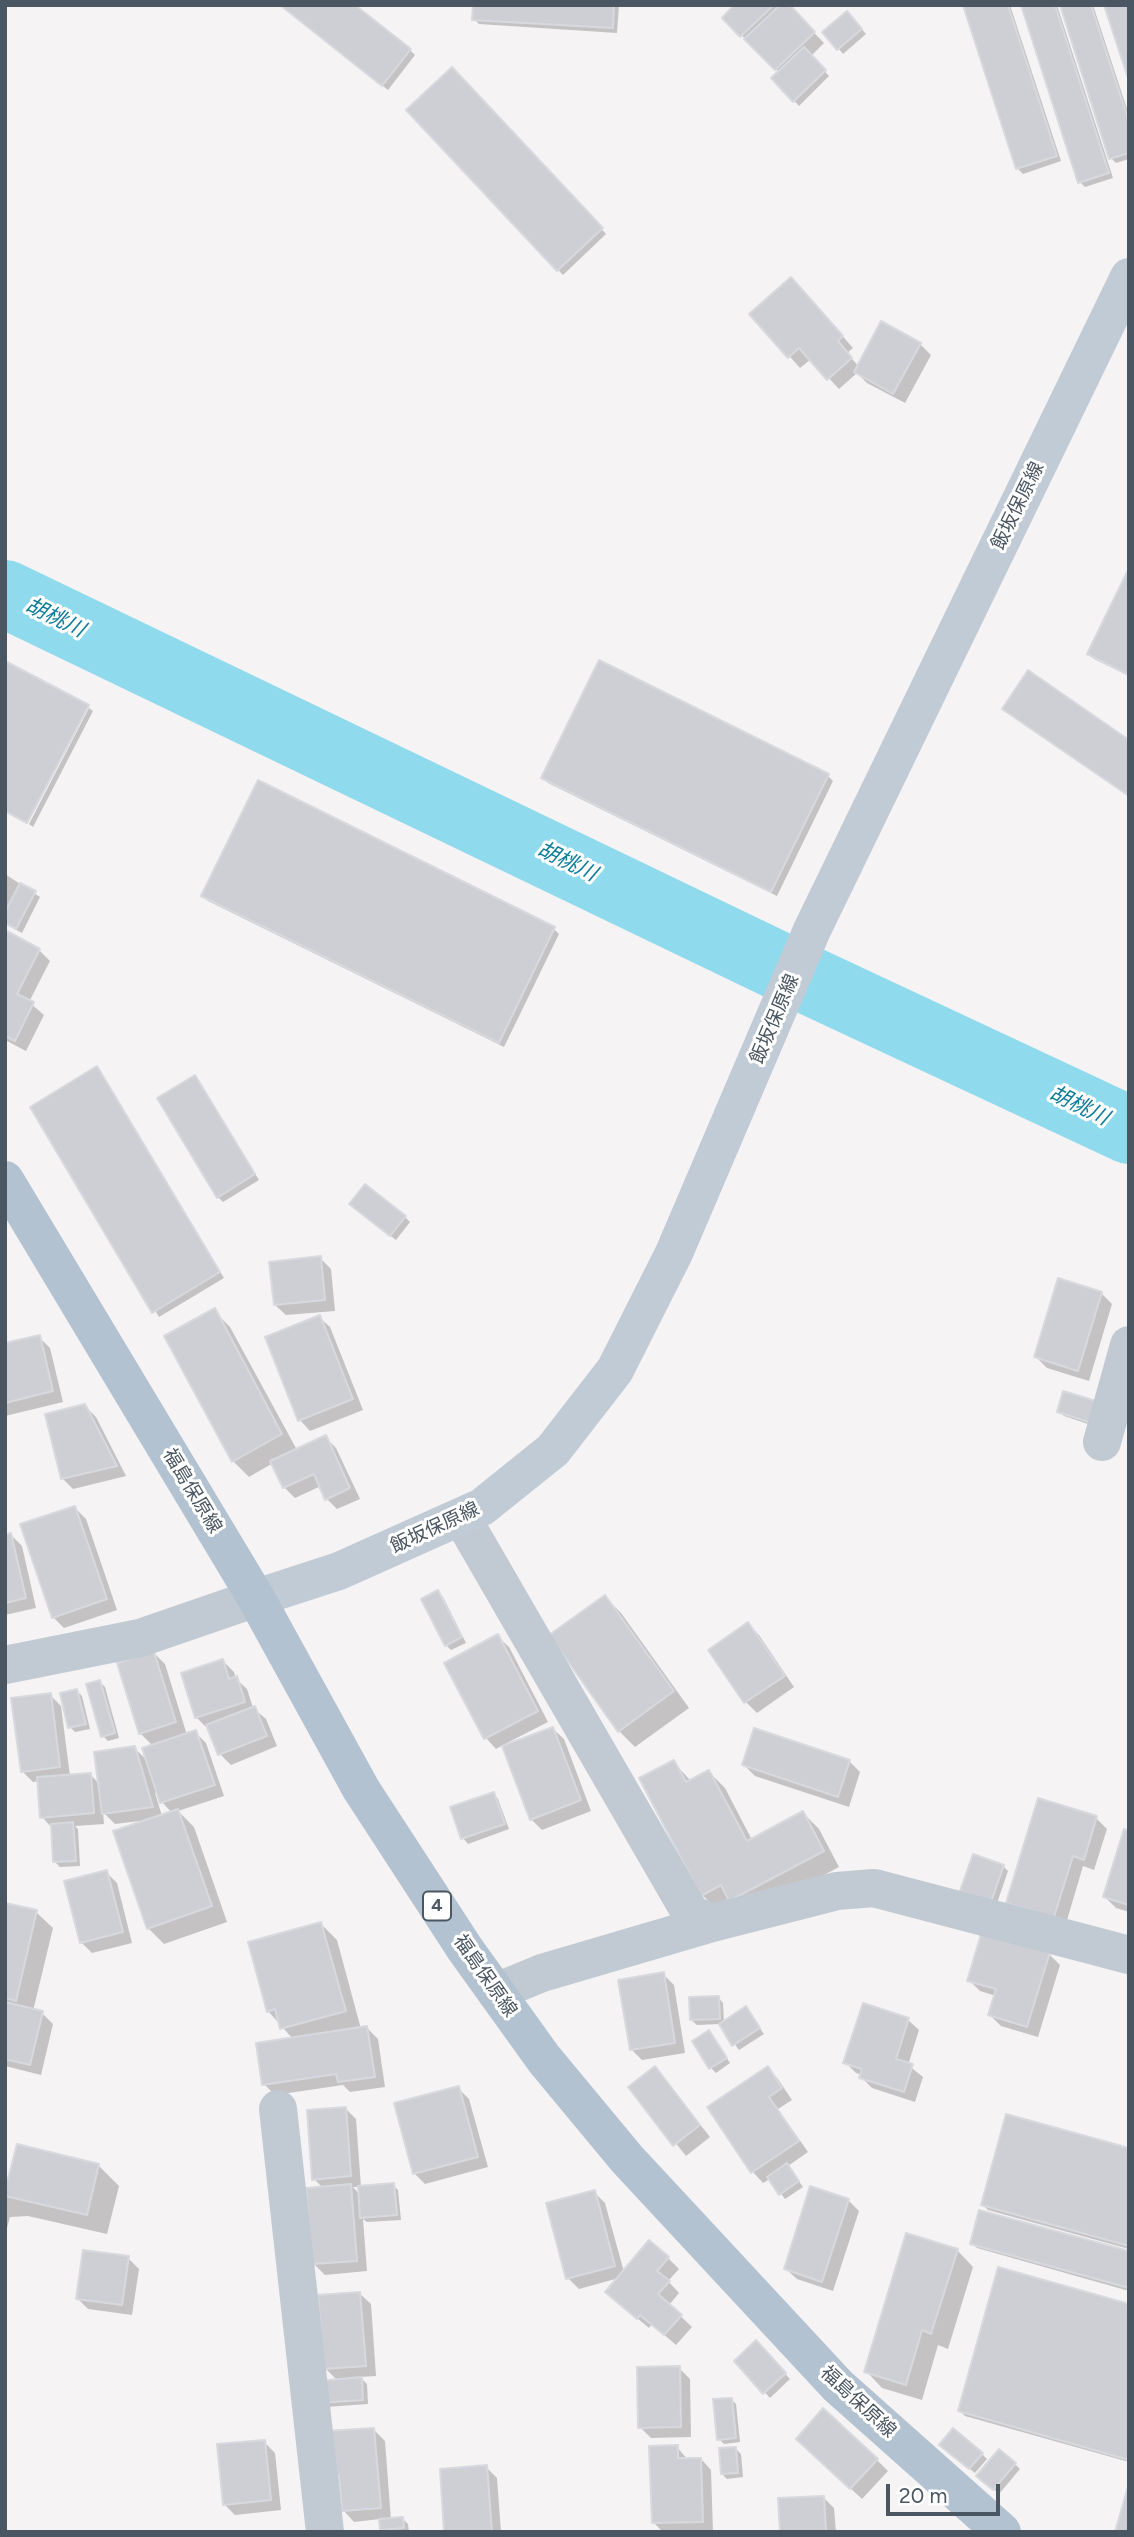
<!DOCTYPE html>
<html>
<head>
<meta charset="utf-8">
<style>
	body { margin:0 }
	#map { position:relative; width:1134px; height:2537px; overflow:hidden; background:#f5f3f3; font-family:Figtree,sans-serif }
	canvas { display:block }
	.frame { position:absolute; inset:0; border:7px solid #4a5661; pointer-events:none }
	.scale { position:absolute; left:886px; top:2484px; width:114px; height:32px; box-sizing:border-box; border:4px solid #4a5661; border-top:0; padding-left:9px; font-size:21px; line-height:24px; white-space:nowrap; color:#4a5661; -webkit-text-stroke:5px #fff; paint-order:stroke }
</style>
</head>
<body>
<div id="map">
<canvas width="1134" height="2537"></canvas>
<div class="frame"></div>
<div class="scale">20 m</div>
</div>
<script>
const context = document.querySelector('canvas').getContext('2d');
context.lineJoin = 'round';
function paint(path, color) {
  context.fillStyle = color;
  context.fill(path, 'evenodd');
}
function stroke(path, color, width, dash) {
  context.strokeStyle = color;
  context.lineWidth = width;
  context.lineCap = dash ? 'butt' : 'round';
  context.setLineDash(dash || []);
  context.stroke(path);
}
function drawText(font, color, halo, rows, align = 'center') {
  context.font = font + ' Figtree,"Noto Sans JP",sans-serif';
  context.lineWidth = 6;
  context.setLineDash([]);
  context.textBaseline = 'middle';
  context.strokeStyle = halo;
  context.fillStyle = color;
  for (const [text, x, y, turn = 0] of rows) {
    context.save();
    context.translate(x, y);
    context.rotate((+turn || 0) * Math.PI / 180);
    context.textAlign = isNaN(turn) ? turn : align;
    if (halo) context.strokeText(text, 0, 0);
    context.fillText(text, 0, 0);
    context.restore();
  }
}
paint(new Path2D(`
	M475,5h144l-2,28 -138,-9 -5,-5z
	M737,5h55l2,2 -3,2 33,34 -13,13 18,20 -30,30 -26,-28 6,-6 -55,-54z
	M965,5h45l51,156 -38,13 -5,-5z
	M1023,5h34l56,173 -28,9 -5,-5z
	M1061,5h32l36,110v44l-13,4 -5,-5z
	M286,9l124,41 5,5 -27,35z
	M852,18l14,16 -23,20 -18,-22z
	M452,69l154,165 -43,41 -154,-165z
	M802,290l51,58 -6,5 12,14 61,-23 11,11 -26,48 -38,-20 -10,-10 -18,16 -28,-30 -11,9 -48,-54z
	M1129,572v104l-35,-17 -5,-5z
	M600,663l228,113 5,5 -56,115 -229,-113 -5,-5z
	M89,708l4,3 -60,116 -4,-3z
	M258,783l296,146 5,5 -55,113 -296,-146 -5,-5z
	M5,874l35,23 -18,36 -17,-9z
	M5,932l34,18 11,11 -21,41 15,13 -18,36 -21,-11z
	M97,1068l127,210 -65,39 -127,-210z
	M195,1077l64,103 -36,22 -5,-5z
	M356,1209l49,8 5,5 -14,18z
	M320,1258l11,11 4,42 -49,4 -11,-10z
	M1101,1293l11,11 -23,77 -42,-13 -11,-11z
	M214,1311l16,16 67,123 28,-13 11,11 24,51 -23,10 -10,-10 -6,-13 -26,12 -11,-11 -11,-24 -24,14 -16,-16z
	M319,1317l11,10 33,83 -53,21 -10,-11z
	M39,1337l11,11 13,54 -58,14v-71z
	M1065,1393l29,33 -30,-10 -5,-5z
	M85,1406l11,11 30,59 -53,13 -11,-11z
	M75,1508l11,11 31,91 -53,18 -11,-11z
	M11,1535l11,11 14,62 -31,7v-79z
	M438,1592l5,5 23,46 -15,7 -5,-5 -23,-46z
	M605,1597l16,16 68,95 -54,39 -16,-16z
	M748,1624l11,11 35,52 -37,26 -11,-11 -36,-52z
	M498,1637l11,10 39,75 -43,22 1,2 47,-17 11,10 27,72 -49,19 -11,-11 -28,-74 -7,4 -10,-11 -39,-74z
	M154,1653l11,11 22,71 8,-3 11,11 18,53 -46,15 16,16 33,95 -63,22 -16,-16v-108l-33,4 -12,-12 1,12 -29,2 3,3 2,37 -20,1 -5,-5 -2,-33 -11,-12 -3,-36 -6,1 -11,-11 28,-76 11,11 9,70 20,-2 10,11 34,-37 15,14 4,-16 -13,-13zM158,1792l4,10 10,11 -10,3 -7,-23z
	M223,1661l11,11 2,7 11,10 6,19 13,11 11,27 -46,19 -11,-11 -13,-26 -11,-11z
	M100,1682l5,5 14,51 -11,3 -5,-5z
	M77,1691l5,5 8,33 -15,3 -5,-5z
	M849,1761l11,11 -11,35 -94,-31 -11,-11z
	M673,1762l18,19 18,-9 16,16 27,52 51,-27 16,16 20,38 -92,49 -28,-5 -17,-16z
	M493,1794l5,5 11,30 -41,15 -5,-6 -11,-30z
	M1096,1818l11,11 -13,41 -11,-4 -18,61 -46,-14z
	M1129,1833v79l-13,-4 -11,-11z
	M1003,1866l5,5 -12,35 -29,-10z
	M106,1872l11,11 15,60 -40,10 -11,-11z
	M5,1904l31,8 17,16 -20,83 9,2 11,11 -12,51 -36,-9z
	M321,1924l16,16 24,89 6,-1 11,11 7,48 -35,5 -7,-7 -68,10 -11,-11 29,-45 -25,-28z
	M1049,1954l11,11 -22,72 -37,-11 -11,-11 6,-19 -16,-5 -11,-11z
	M663,1974l11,11 11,68 -43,7 -11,-11z
	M718,1997l5,6 1,20 22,-14 18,25 -25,16 -19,-26 -23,1 -6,-5z
	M908,2020l11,10 -11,35 15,12 -8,25 -43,-14 -11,-11 1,-2 -6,-2 -11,-11z
	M709,2032l21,31 -14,10 -5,-5z
	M655,2068l55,69 -24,19 -55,-69z
	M768,2069l10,10 14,21 -14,9 30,43 -20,14 15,21 -18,12 -15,-20 -7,4 -10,-11 -44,-64z
	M458,2088l11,11 19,68 -63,17 -11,-11z
	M345,2108l11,11 5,68 32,-2 5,5 3,30 -34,2 -4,-3 4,52 -42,4 -11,-11 9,-76 -9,-9zM353,2187h7v8z
	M1129,2150v99l-141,-39 -5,-5z
	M98,2165l21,21 -12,48 -79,-18 -18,1 -5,18v-54z
	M594,2192l11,11 19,69 44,-14 11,11 -11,12 11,12 -10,12 23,22 -16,18 -24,-21 -3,4 -31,-26 1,-24 -40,11 -11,-11z
	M848,2200l11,11 -26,80 -36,-12 -11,-10z
	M972,2243l157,10v38l-152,-43z
	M957,2250l16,17 -25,82 -10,-4 -16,55 -40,-12 -16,-17z
	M128,2258l11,11 -7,46 -44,-6 -11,-11z
	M360,2294l11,10 5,72 -16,1 7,7 1,20 -42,3 12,-26 -13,-13z
	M1129,2305v157l-164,-46 -5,-5z
	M756,2343l34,36 -20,19 -34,-37z
	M679,2368l11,11 1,58 -40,1 -11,-11z
	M731,2399l5,5 4,38 -16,2 -5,-5z
	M374,2430l11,11 6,79 12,-1 5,5 1,8h-25l-3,-3 -1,-10 -26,3 -10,-11 -3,-26 -9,-9z
	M264,2442l11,11 6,57 -46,5 -11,-11z
	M677,2447l11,13 13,-1 10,11 2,62h-50l-9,-9z
	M736,2449l5,5 2,23 -16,2 -5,-5z
	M809,2450l68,10 11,11 -26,28z
	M946,2450l36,4 5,5 -12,14z
	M1015,2464l5,5 -21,25 -15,-13z
	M486,2467l11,11 4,54h-55z
	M823,2497l11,11 2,24h-55z`), '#0003');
stroke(new Path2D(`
	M5,594l801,385 323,151`), '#90daee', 68);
const building = new Path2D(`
	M280,5h75l56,44 -29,37z
	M473,5h141l-1,23 -141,-8z
	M734,5h40l-34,32 -18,-19z
	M780,5h10l25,27 -40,38 -31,-31z
	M963,5h45l49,151 -41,13z
	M1021,5h34l54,168 -31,10z
	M1060,5h31l38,117v31l-20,6z
	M1104,5h25v76z
	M847,11l15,18 -25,21 -15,-18z
	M804,47l22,23 -33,32 -22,-24z
	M452,67l151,161 -46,43 -151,-161z
	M791,277l52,59 -5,5 14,17 -25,22 -28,-32 -11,10 -39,-44z
	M881,321l40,22 -28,51 -39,-22z
	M1129,568v107l-42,-21z
	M599,660l230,114 -58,118 -230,-114z
	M5,661l84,44 -62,118 -22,-12z
	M1028,670l101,70v56l-127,-87z
	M258,780l297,147 -56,116 -298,-147z
	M20,883l16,8 -20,38 -11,-6v-11z
	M5,930l35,19 -23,45 17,8 -19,39 -10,-5z
	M97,1066l123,206 -68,41 -122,-206z
	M195,1075l60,99 -38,24 -60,-100z
	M365,1184l41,32 -16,20 -41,-32z
	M321,1256l4,44 -51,5 -5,-43z
	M1058,1278l44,14 -24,79 -44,-14z
	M215,1308l67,126 -50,28 -68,-126z
	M320,1315l33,84 -55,22 -33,-84z
	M40,1335l13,56 -48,12v-60z
	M1063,1391l33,10 -7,21 -32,-10z
	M85,1404l32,62 -56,13 -16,-65z
	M326,1435l24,53 -25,12 -11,-26 -31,14 -13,-27z
	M75,1506l32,93 -55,19 -32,-94z
	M11,1533l15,65 -21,5v-68z
	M438,1590l24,47 -17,9 -24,-47z
	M605,1595l69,96 -56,41 -69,-97z
	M748,1622l37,54 -41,27 -36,-53z
	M498,1634l40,77 -54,28 -40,-76z
	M154,1652l22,70 -37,12 -22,-71z
	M223,1659l6,20 8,-3 8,26 -50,16 -14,-45z
	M100,1680l15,53 -14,4 -15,-53z
	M77,1689l9,35 -18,4 -8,-35z
	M51,1693l9,74 -39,5 -10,-74z
	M255,1706l12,30 -49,19 -12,-30z
	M553,1727l28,73 -51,20 -28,-74z
	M754,1728l96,32 -12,37 -96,-32z
	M196,1730l19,55 -55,18 -18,-55z
	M135,1746l18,61 -51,7 -8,-62z
	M674,1760l12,22 23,-12 38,71 56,-30 21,40 -95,50 -8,-16 -20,11 -62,-118z
	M91,1773l3,40 -54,5 -3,-41z
	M494,1792l11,32 -44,15 -11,-32z
	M1038,1798l59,18 -13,44 -11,-4 -19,61 -48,-14z
	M178,1809l34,97 -65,23 -34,-98z
	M73,1822l3,39 -23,1 -2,-38z
	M1124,1829l5,2v74l-26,-8z
	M973,1854l31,11 -13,37 -31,-11z
	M107,1870l16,62 -43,11 -16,-62z
	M5,1903l32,7 -21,91 -11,-3z
	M321,1922l25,89 -66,18 -5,-20 -8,3 -19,-70z
	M982,1931l68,21 -23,75 -39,-12 8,-26 -29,-8z
	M664,1972l11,71 -45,7 -12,-70z
	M719,1996l1,23 -30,1 -1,-23z
	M5,2002l38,9 -13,54 -25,-6z
	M863,2003l46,15 -13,41 17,5 -9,28 -45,-14 3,-9 -19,-6z
	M746,2006l14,22 -28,18 -13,-22z
	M367,2026l8,51 -37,5 -2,-8 -74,11 -6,-42z
	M709,2030l18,28 -18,11 -17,-28z
	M655,2066l45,59 -27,21 -45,-59z
	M768,2066l14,22 -13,9 30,44 -48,32 -44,-66z
	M459,2086l19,71 -65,17 -19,-71z
	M346,2107l5,69 -39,4 -5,-70z
	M1006,2114l123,34v98l-148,-41z
	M17,2144l82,20 -12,51 -82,-19v-16l3,-1z
	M787,2163l12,18 -20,14 -12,-18z
	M394,2183l3,32 -37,3 -2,-32z
	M351,2184l6,77 -45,3 -6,-76z
	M810,2186l39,13 -27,83 -38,-13z
	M595,2190l20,76 -49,13 -20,-76z
	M979,2210l150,41v37l-159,-44z
	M906,2233l52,16 -27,85 -9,-4 -16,55 -42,-13z
	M649,2240l20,17 -12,14 13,10 -12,13 24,21 -18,20 -24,-20 -3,4 -32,-27z
	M83,2250l46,6 -7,49 -46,-6z
	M998,2267l131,37v156l-171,-49z
	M360,2292l6,74 -42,3 -6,-74z
	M756,2340l30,33 -23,21 -29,-33z
	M680,2366l1,61 -43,1 -1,-61z
	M362,2377l1,23 -44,3 -2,-22z
	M732,2398l4,40 -19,2 -4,-41z
	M823,2408l55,51 -28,30 -54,-50z
	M374,2428l7,80 -39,3 -3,-35 -8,1 -4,-46z
	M953,2428l30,25 -14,16 -30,-24z
	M265,2440l6,60 -48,5 -6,-61z
	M678,2445v13h23l2,64 -51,1 -3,-77z
	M736,2447l2,26 -17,1 -2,-26z
	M999,2449l17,14 -23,27 -17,-14z
	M487,2465l5,67h-48l-4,-63z
	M1129,2483v49h-14z
	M824,2496l2,36h-46l-2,-34z
	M403,2517l1,11 -24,2 -1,-11z`);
paint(building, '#cdcfd5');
stroke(building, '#d7d9de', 2);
stroke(new Path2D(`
	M1102,1442l27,-97
	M462,1518l229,396 21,9 125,-32 37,-3 255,67
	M5,1665l135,-27 116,-40
	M496,1992l46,-19 170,-50
	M278,2109l47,423`), '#c1cad2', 38);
stroke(new Path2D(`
	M256,1598l83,-27 143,-64 71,-57 62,-80 59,-117 138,-323 317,-653`), '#c1cbd6', 38);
stroke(new Path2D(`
	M5,1180l251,418 105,191 104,160 79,110 83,100 211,227 164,146`), '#b3c2d1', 38);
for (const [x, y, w] of [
	[437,1906,28]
]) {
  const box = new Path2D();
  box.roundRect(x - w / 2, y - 14.5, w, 29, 5);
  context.fillStyle = '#fff';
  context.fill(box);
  stroke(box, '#4a5661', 2);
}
drawText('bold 18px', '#4a5661', null, [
	["4",437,1906]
]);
drawText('19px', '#4a5661', '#fff', [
	["飯坂保原線",1018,506,-64],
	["飯坂保原線",775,1019,-67],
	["福島保原線",192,1491,59],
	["飯坂保原線",435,1528,-25],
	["福島保原線",485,1976,55],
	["福島保原線",858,2402,43]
]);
drawText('italic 21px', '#0c7c9b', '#fff', [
	["胡桃川",55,618,26],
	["胡桃川",567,862,26],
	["胡桃川",1079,1106,26]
]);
</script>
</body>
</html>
